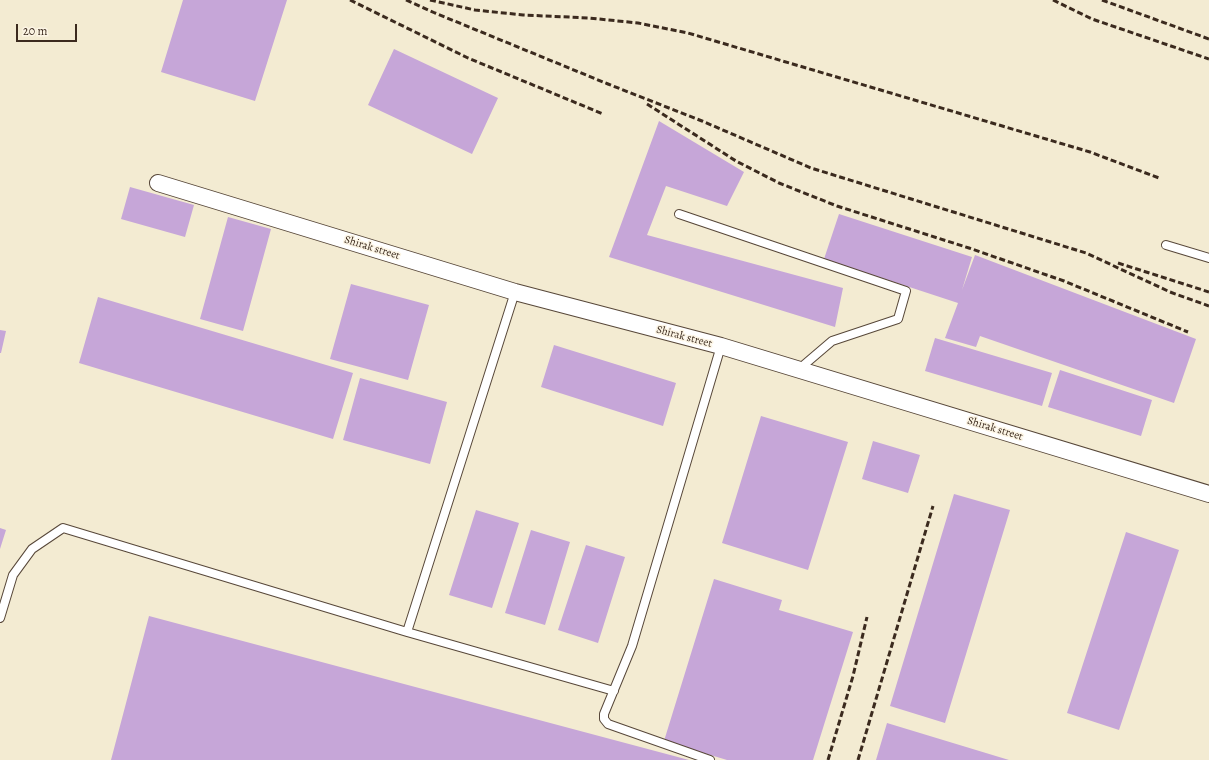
<!DOCTYPE html>
<html>
<head>
<meta charset="utf-8">
<style>
	body { margin:0 }
	#map { position:relative; width:1209px; height:760px; overflow:hidden; background:#f3ebd2; font-family:Alegreya,serif }
	canvas { display:block }
	.scale { position:absolute; left:16px; top:24px; width:61px; height:18px; box-sizing:border-box; border:2px solid #3b2a1e; border-top:0; padding-left:5px; font-size:12px; line-height:14px; white-space:nowrap; color:#3b2a1e; -webkit-text-stroke:3px #fcf5e5; paint-order:stroke }
</style>
</head>
<body>
<div id="map">
<canvas width="1209" height="760"></canvas>
<div class="scale">20 m</div>
</div>
<script>
const context = document.querySelector('canvas').getContext('2d');
context.lineJoin = 'round';
function paint(path, color) {
  context.fillStyle = color;
  context.fill(path, 'evenodd');
}
function stroke(path, color, width, dash) {
  context.strokeStyle = color;
  context.lineWidth = width;
  context.lineCap = dash ? 'butt' : 'round';
  context.setLineDash(dash || []);
  context.stroke(path);
}
function drawText(font, color, halo, rows, align = 'center') {
  context.font = font + ' Alegreya,serif';
  context.lineWidth = 3;
  context.setLineDash([]);
  context.textBaseline = 'middle';
  context.strokeStyle = halo;
  context.fillStyle = color;
  for (const [text, x, y, turn = 0] of rows) {
    context.save();
    context.translate(x, y);
    context.rotate((+turn || 0) * Math.PI / 180);
    context.textAlign = isNaN(turn) ? turn : align;
    if (halo) context.strokeText(text, 0, 0);
    context.fillText(text, 0, 0);
    context.restore();
  }
}
paint(new Path2D(`
	M183,0h104l-32,101 -94,-29z
	M394,49l104,49 -26,56 -104,-49z
	M659,121l85,51 -17,34 -61,-20 -19,49 196,53 -8,39 -226,-70z
	M130,187l64,18 -9,32 -64,-18z
	M839,214l133,43 -10,33 13,-35 221,84 -22,64 -194,-67 -4,11 -31,-9 13,-35 -134,-44z
	M228,217l43,12 -28,102 -43,-12z
	M351,284l78,21 -21,75 -78,-21z
	M98,297l255,76 -20,66 -254,-76z
	M0,330l6,1 -5,22h-1z
	M935,338l117,35 -10,33 -117,-35z
	M554,345l122,38 -13,43 -122,-39z
	M1060,370l92,30 -11,36 -93,-29z
	M360,378l87,24 -17,62 -87,-24z
	M761,416l87,26 -40,128 -86,-27z
	M873,441l47,14 -12,38 -46,-14z
	M954,494l56,16 -65,213 -55,-17z
	M476,510l43,13 -27,85 -43,-13z
	M0,528l6,2 -6,19z
	M531,530l39,12 -25,83 -40,-12z
	M1126,532l53,18 -60,180 -52,-17z
	M586,545l39,12 -27,86 -40,-13z
	M714,579l68,21 -3,10 74,22 -40,128h-86l-63,-19z
	M149,616l540,144h-578z
	M887,723l122,37h-133z`), '#c6a6d8');
const service = new Path2D(`
	M679,214l227,77 -8,28 -66,22 -34,29
	M1166,245l43,13
	M0,618l13,-43 19,-26 31,-21 344,104 108,-340
	M407,632l207,59
	M710,760l-102,-36 -4,-5v-5l28,-68 89,-300`);
const minor = new Path2D(`
	M158,183l357,109 206,54 488,148`);
stroke(service, '#574739', 10);
stroke(minor, '#574739', 18);
stroke(service, '#fff', 8);
stroke(minor, '#fff', 16);
stroke(new Path2D(`
	M350,0l118,58 135,56
	M406,0l29,13 173,71 94,37 109,47 275,85 84,39 39,14
	M430,0l45,10 48,5 66,3 49,5 50,10 402,119 69,26
	M1053,0l39,19 117,40
	M1102,0l107,39
	M647,104l89,57 43,22 58,23 132,42 95,33 124,51
	M1118,263l91,29
	M828,760l25,-84 14,-59
	M858,760l75,-254`), '#3b2a1e', 3, [6, 3]);
drawText('11px', '#3b2a1e', '#fcf5e5', [
	["Shirak street",372,248,17],
	["Shirak street",684,337,15],
	["Shirak street",995,429,17]
]);
</script>
</body>
</html>
